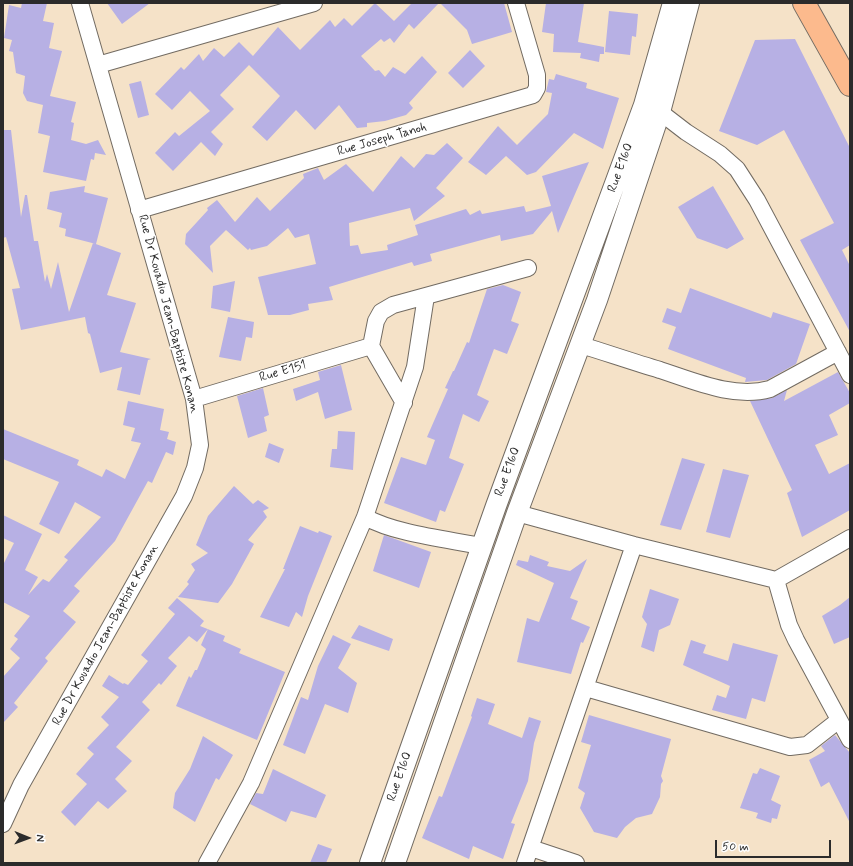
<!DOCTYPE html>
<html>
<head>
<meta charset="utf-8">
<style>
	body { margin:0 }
	#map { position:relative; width:853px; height:866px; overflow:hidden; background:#f5e2c8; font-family:Mynerve,sans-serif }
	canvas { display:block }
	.frame { position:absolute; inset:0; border:4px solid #2b2b2b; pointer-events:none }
	.north { position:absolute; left:8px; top:818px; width:40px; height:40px; -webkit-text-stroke:3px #fff; paint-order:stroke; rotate:91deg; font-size:11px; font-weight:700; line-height:16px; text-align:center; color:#2b2b2b }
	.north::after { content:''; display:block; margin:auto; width:14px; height:18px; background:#2b2b2b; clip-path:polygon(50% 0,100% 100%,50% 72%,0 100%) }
	.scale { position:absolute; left:715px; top:840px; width:116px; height:18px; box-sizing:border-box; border:2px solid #2b2b2b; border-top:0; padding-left:5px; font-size:12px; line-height:14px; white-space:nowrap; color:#2b2b2b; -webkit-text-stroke:3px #fff; paint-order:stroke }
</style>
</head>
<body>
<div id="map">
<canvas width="853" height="866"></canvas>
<div class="frame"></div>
<div class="north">N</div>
<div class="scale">50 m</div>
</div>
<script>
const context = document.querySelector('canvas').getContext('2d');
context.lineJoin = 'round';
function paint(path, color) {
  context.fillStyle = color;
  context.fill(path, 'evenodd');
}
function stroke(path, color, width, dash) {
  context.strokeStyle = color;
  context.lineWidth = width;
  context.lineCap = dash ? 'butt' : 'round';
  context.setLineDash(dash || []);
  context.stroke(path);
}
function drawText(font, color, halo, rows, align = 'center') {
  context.font = font + ' Mynerve,sans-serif';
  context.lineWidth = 3;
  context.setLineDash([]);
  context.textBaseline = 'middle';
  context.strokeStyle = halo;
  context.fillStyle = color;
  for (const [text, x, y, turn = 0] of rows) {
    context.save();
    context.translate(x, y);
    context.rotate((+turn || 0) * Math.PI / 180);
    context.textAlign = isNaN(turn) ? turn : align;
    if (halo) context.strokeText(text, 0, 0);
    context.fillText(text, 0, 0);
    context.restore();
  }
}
paint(new Path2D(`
	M22,3h25l-4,18 11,2 -5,25 13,3 -12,45 26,6 -5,20 3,1 -3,17 15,4 12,-4 8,15 -11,-2 -1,7 -3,-1 -5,22 -43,-9 7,-36 -12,-3 5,-28 -16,-4 -4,-8 2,-17 -9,-3 -3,-21 -4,-1 3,-11 -8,-2 5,-33 12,3z
	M107,3h43l-28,21z
	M375,3l19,18 18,-18h27l-25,26 -5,-5 -15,19 -4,-5 -6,4 -3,-3 -20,17 14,15 4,-1 6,7 8,-10 12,7 17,-18 15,16 -28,31 4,5 -7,7 -21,6 -18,2v4l-10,1 -18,-23 -24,25 -19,-20 -29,31 -15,-14 28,-31 -31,-31 -29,30 14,14 -23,23 12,12 -8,12 -14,-14 -28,29 -18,-18 20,-21 4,4 31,-25 -20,-20 -18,19 -17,-16 26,-27 3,3 15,-16 4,7 11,-13 10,9 15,-15 14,14 25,-29 22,23 30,-30 5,7 9,-9 8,8z
	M440,3h64l8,29 -40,12 -5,-14z
	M546,3h38l-6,39 26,5v7h-4l-1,8 -19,-4 1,-5 -28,-1 1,-18 -12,-2z
	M609,11l29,3 -2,23 -4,-1 -2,19 -25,-3z
	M795,39l55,109v97l-8,5 8,16v66l-50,-92 34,-17 -50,-93 -27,15 -38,-14 36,-91z
	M470,50l15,16 -22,22 -15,-15z
	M556,74l31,9 -1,5 33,10 -16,51 -29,-16 -38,39 -9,3 -21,-19 -20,19 -18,-13 30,-36 19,19 31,-31 4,-21 -6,-1 3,-13 5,1z
	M141,81l8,34 -11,3 -9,-34z
	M3,130h8l10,87 4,-22h2l7,46h4l7,41 2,-8 4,15 7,-27 11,50 24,-69 28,10 -14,42 29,8 -16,49 31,7 -3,1 -8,35 -23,-5 5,-23 -22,6 -10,-39 -2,-1 -3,-16 -64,13 -9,-41 8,-1 -14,-51 -3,1z
	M447,143l16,15 -27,30 9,8 -31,25 -4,-13 -61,15 1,23 8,-1 3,9 27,-4 -1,-5 31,-10 -3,-10 51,-16 4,6 10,-5 2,4 42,-8 2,6 25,-6 -9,-30 47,-14 -31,71 -6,-22 -19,23 -32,7 -1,-6 -70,19 2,7 -18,5 -2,-4 -83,25 4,13 -25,4 1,6 -19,5h-22l-10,-38 58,-13 -7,-30 -14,4 -7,-10 -21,18 -16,4 -1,-2 -2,2 -22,-20 -16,16 3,27 -28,-29 1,-10 22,-24 -1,-2 10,-8 18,22 22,-25 13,14 34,-33 -1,-4 15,-6 6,12 22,-16 27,28 28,-36 13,12 12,-14 8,1z
	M85,186l-1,6 24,6 -12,46 -31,-8 1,-7 -7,-2 3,-14 -15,-4 3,-17z
	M713,186l31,53 -17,10 -30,-11 -19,-31z
	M235,281l-5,31 -19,-4 2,-22z
	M503,285l18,7 -10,29 8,3 -12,30 -13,-5 -17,46 12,6 -10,21 -16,-8 -14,44 15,6 -19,48 -5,-2 -4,12 -52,-19 17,-46 25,8 9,-25 -8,-3 21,-48 -3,-1 8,-17h1l13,-29 2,1 18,-54z
	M690,288l81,30 2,-6 37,12 -14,40 -29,16 -22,2 1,-4 -78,-29 8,-22 -14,-5 5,-14 14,5z
	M228,317l26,5 -2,16 -6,-1 -5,24 -22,-4z
	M341,365l11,45 -27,9 -7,-27 -22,9 -3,-12 27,-9 -2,-8z
	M838,372l12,21v10l-21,12 9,20 -23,10 14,29 21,-11v47l-48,27 -15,-44 5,-3 -42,-89 22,-3 15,-8 -3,11z
	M263,388l6,27 -5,2 3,14 -19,7 -11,-42z
	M128,401l36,8 -4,21 9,2 -2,7 9,3 -3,13 -7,-3 -14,31 -4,-2 -33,60 -41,45 6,5 -17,20 13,11 -31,36 3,3 -34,42 4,4 -15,16v-46l17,-19 -10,-9 8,-10 -4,-3 16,-20 -27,-14v-37l11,-22 -11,-5v-23l39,19 -17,36 13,7 -10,18 15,-16 6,3 19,-22 -4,-3 37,-40 -26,-15 -16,32 -20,-10 20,-42 -56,-23v-30l76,31 -2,5 25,12 4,-8 19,10 16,-36 -10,-2 4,-13 -12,-3z
	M338,431l17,1 -2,38 -23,-3 2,-18h5z
	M269,443l15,6 -5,14 -14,-6z
	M682,458l23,6 -24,66 -21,-5z
	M723,469l26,6 -19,63 -24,-6z
	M234,486l19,18 5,-4 11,8 -6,3 4,6 -19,23 6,4 -22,40 -14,19 -40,-6 11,-13 -2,-2 8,-12 -4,-6 17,-11 -12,-8 12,-29z
	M300,526l18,7 1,-2 13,5 -24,60 -6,21 -6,-5 -7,15 -29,-10 25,-48h-2z
	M384,535l47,17 -12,36 -46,-17z
	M530,555l19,7 -2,4 23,5 17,-12 -17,39 8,3 -7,18 19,8 -7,16 -2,-1 -10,32 -54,-12 10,-44 12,4 15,-39 -38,-18 2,-5 10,2z
	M650,589l29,10 -9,26 -11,5 -5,22 -13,-5 6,-23 -5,-7z
	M850,597v40l-16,7 -12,-28 18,-11z
	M177,598l27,23 -4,5 25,10 -2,5 18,8 -2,4 46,19 -28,68 -81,-34 13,-30 2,2 4,-8h2l9,-21 -5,-4 7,-16 -11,13 -8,-6 -21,22 9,8 -16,19 -2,-2 -17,19 8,8 -34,37 16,14 -17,18 12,12 -19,18 -10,-8 -23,25 -14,-14 26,-28 -11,-10 18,-20 -7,-6 22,-23 -8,-8 18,-20 -17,-11 7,-11 14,9 1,-1 4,2 20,-24 -7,-6 34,-41 -7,-6z
	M359,625l34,14 -4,12 -38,-13z
	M333,635l18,9 -13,24 19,15 -9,30 -23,-9 -20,50 -22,-9 18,-48 7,3 10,-34z
	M691,640l15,5 -3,8 25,8 5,-18 45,12 -13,47 -13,-4 -6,21 -34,-9 5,-15 9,3 4,-12 -47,-21z
	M477,698l18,6 -7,20 34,14 7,-21 12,4 -7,22 -6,38 -17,42 4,1 -12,35 -30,-13 -4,13 -47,-21 17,-42 3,1 30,-80 -1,-1z
	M589,715l82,24 -10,37 2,5 -2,3 -1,13 -8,17 -16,4 -11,9 -8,11 -23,-6 -14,-24 5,-15 -7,-5 13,-43 -10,-3z
	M835,735l15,18v70l-21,-41 -8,5 -12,-27 16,-9 -4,-5z
	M203,736l30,19 -14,25 -3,-2 -21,44 -22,-14 2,-15 15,-24z
	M760,768l20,8 -9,24 10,5 -4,14 -5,-1 -1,5 -15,-5 2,-5 -18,-5 13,-35 4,1z
	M273,769l53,26 -10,23 -25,-7 -5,11 -36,-18 6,-11 7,1z
	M318,844l14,5 -6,14h-16z`), '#b7b0e4');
const minor = new Path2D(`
	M98,65l216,-62
	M660,112l26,20 34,22 17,15 20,31 93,175
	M139,210l394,-115 4,-7v-13l-21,-72
	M581,345c26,8 52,17 79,25 34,11 74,29 110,19l68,-37
	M194,399l177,-53
	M404,403l-33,-57 5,-25 5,-9 12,-7 135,-37
	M517,513l117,32 142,35 74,-42
	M365,517c31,17 81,22 116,29
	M776,580l13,45 7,15 54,100
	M586,688l204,59 17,-2 32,-25
	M3,824l18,-39 163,-289 11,-28 5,-23 -6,-46 -114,-396
	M531,848l45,15
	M207,863l44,-80 114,-266 50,-150 11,-71
	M525,863l109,-318`);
const tertiary = new Path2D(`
	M370,863l126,-357 148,-401 29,-102
	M395,863l122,-350 80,-213 63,-188 29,-109`);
const primary = new Path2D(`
	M804,3l46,82`);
stroke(minor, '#726b62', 18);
stroke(tertiary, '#726b62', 22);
stroke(primary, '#726b62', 24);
stroke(minor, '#fff', 16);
stroke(tertiary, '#fff', 20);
stroke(primary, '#fcba8d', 22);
drawText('13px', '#2b2b2b', '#fff', [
	["Rue Joseph Tanoh",382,140,-16],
	["Rue E160",621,168,-70],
	["Rue Dr Kouadio Jean-Baptiste Konan",168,314,75],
	["Rue E151",283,372,-16],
	["Rue E160",508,472,-70],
	["Rue Dr Kouadio Jean-Baptiste Konan",106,635,-61],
	["Rue E160",400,777,-71]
]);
</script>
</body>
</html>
